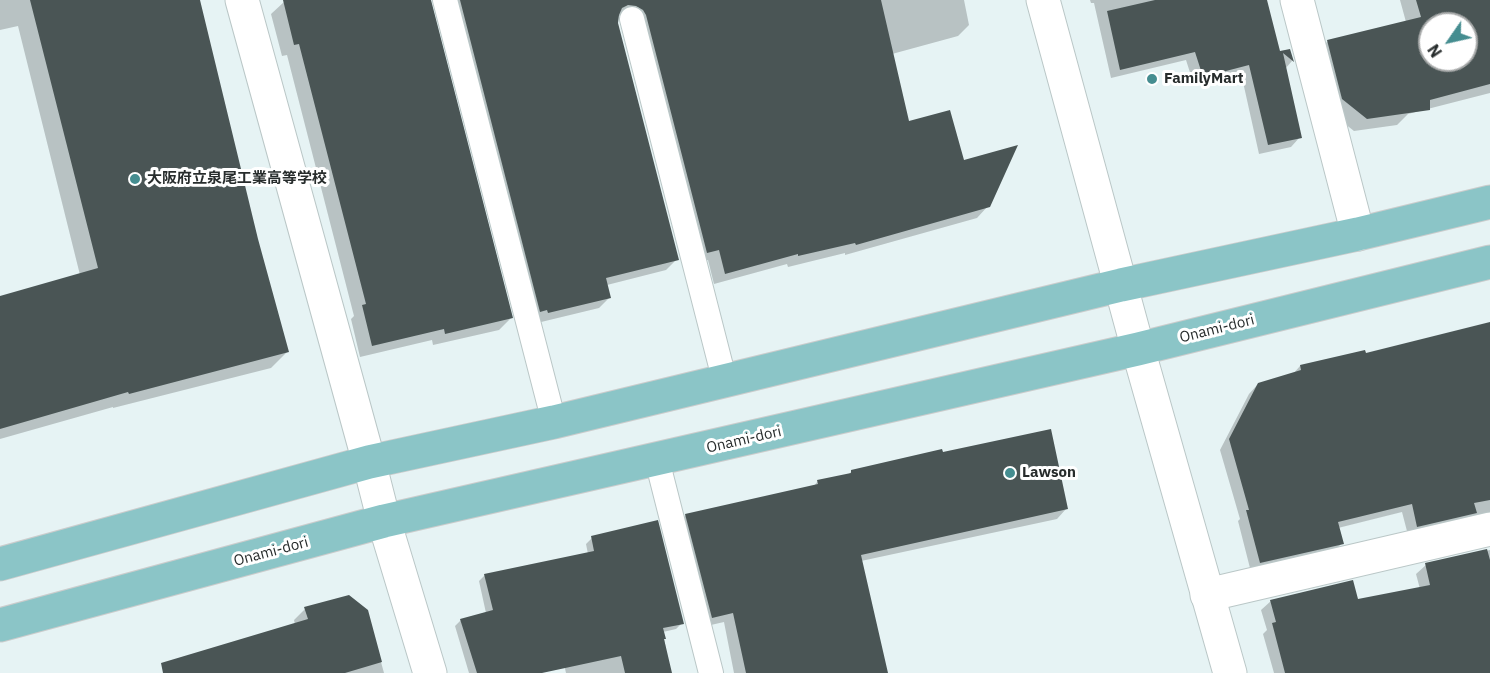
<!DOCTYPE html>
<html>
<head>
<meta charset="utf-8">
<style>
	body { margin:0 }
	#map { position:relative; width:1490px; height:673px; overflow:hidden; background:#e6f3f4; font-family:"IBM Plex Sans",sans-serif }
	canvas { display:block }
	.north { position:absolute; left:1418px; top:12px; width:60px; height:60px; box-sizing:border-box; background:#fff; border:2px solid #a9abab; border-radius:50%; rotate:236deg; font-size:16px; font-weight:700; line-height:24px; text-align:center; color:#272c2c }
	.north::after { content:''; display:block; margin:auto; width:21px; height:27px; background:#458d90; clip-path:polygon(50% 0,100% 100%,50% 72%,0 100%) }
</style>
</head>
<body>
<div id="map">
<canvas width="1490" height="673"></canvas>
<div class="north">N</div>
</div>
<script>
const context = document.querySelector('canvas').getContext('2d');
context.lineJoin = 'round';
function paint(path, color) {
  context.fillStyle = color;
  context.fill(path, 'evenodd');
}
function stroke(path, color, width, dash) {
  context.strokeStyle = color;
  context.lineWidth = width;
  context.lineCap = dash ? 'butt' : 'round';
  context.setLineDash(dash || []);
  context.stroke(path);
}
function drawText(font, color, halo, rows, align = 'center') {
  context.font = font + ' "IBM Plex Sans","Noto Sans JP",sans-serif';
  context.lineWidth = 6;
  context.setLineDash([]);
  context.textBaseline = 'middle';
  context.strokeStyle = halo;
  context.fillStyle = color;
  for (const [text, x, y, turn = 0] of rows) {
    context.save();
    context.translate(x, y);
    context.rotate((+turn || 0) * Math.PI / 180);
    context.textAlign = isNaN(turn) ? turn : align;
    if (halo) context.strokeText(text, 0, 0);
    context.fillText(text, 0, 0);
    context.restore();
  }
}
paint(new Path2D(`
	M0,0h198l59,240 30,112 -16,16 -158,40v-1l-113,32v-141l80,-23 -62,-249 -18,4z
	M291,0h139l81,318 -12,12 -66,15 -1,-5 -72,17 -9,-38 3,-3 -67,-261 -5,1 -11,-42 13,-12z
	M443,0h521l5,25 -11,11 -66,18 16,69 55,39 25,44 -11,12 -132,37v-2l-57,14 -1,-3 -73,20 -6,-24 -12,3 -72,-247h-7v7l60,236 -11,11 -59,15 3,12 -11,11 -62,15z
	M1090,0h173l16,53 10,-2 3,10 -7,8 15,68 -9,10 -32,7 -18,-81 -47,12 -8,-25 -75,18 -17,-75h-3z
	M1400,0h90v93l-82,21 -11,11 -43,6 -24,-19 -15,-58 13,-13 78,-19zM1430,24h36v36h-36z
	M1490,324v199l-82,12 -6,-23 -64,16 4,15 -9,10 -82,19 -13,-51 2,-2 -20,-69 29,-56 9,-10 35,-10 7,-8 65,-11z
	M942,453l124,56 -9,10 -196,42 25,112h-152l-10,-51 -22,5 -26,-102 10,-10 127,-28 5,-6 30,-6 4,-4z
	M592,538l90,85 -6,6 -13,3 7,41h-104l-2,-9 -29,9h-66l-14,-47 6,-6 25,-7 -7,-32 6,-6 103,-21 -2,-10z
	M1490,550v123h-216l-11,-39 4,-4 -6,-20 10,-9h86l63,-12 -4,-15 10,-9z
	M305,609l62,2 17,62h-213l124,-48 -1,-5z`), '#0003');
paint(new Path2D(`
	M30,0h170l58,239 31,113 -160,42 -1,-2 -128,37v-133l98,-28z
	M283,0h148l82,318 -68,16 -1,-5 -72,17 -10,-41 4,-1 -67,-260 -5,1z
	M460,0h421l28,121 41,-11 14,50 54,-15 -28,62 -134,38 -1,-2 -57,13v-2l-73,20 -6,-24 -12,3 -61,-238 -3,-5 -7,-4 -8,-1 -6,3 -3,7 -1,8 61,237 -73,18 5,20 -63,15 -1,-3 -7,2z
	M1155,0h112l13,51 10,-2 4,13 -11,-9 19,85 -34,7 -19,-80 -46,12 -8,-25 -75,18 -13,-59z
	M1416,0h74v84l-60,16v10l-63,9 -25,-20 -15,-59 94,-23zM1430,24h36v36h-36z
	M1490,322v178l-16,3 3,10 -60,14 -5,-23 -74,18 6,22 -84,19 -14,-53h3l-20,-71 29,-56 43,-13 -1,-5 65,-15 1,3z
	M1051,429l17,80 -207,46 27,118h-142l-13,-60 -21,5 -27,-104 133,-30 -1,-4 34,-7v-3l91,-21 1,3z
	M658,520l26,104 -21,4 3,11h-2l8,34h-47l-4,-17 -79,17h-65l-17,-54 33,-9 -9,-36 110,-23 -3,-15z
	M1487,549l3,11v113h-205l-13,-50 4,-1 -6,-22 83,-20 5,19 72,-14 -5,-22z
	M349,595l19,15 14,52 -37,11h-182l-2,-10 147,-44 -4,-12z`), '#4a5555');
const service = new Path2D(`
	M445,0l109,422
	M632,19l93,363
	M657,460l54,213`);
const minor = new Path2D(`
	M242,0l127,462
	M1297,0l61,234
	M1207,595l283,-66`);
const tertiary = new Path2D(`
	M1043,0l95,349 92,324
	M369,462l15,59 46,152`);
const primary = new Path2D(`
	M0,564l369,-102 185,-40 567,-137 237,-51 132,-32
	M0,625l384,-104 754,-172 352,-87`);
stroke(service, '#bac7c7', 26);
stroke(minor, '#bac7c7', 35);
stroke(tertiary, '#bac7c7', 35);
stroke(primary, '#cbcccc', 35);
stroke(service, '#fff', 24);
stroke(minor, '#fff', 33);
stroke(tertiary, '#fff', 33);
stroke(primary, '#8bc5c7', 33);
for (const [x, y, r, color] of [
	[1152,79,6,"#458d90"],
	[135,179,6,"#458d90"],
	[1010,473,6,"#458d90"]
]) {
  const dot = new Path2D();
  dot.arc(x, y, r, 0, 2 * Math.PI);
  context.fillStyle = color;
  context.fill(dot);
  stroke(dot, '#fff', 2);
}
drawText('bold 15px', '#272c2c', '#fff', [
	["FamilyMart",1164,79],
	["大阪府立泉尾工業高等学校",147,179],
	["Lawson",1022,473]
], 'left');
drawText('15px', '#272c2c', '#fff', [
	["Onami-dori",1217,329,-14],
	["Onami-dori",744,440,-13],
	["Onami-dori",271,552,-15]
]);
</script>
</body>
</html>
